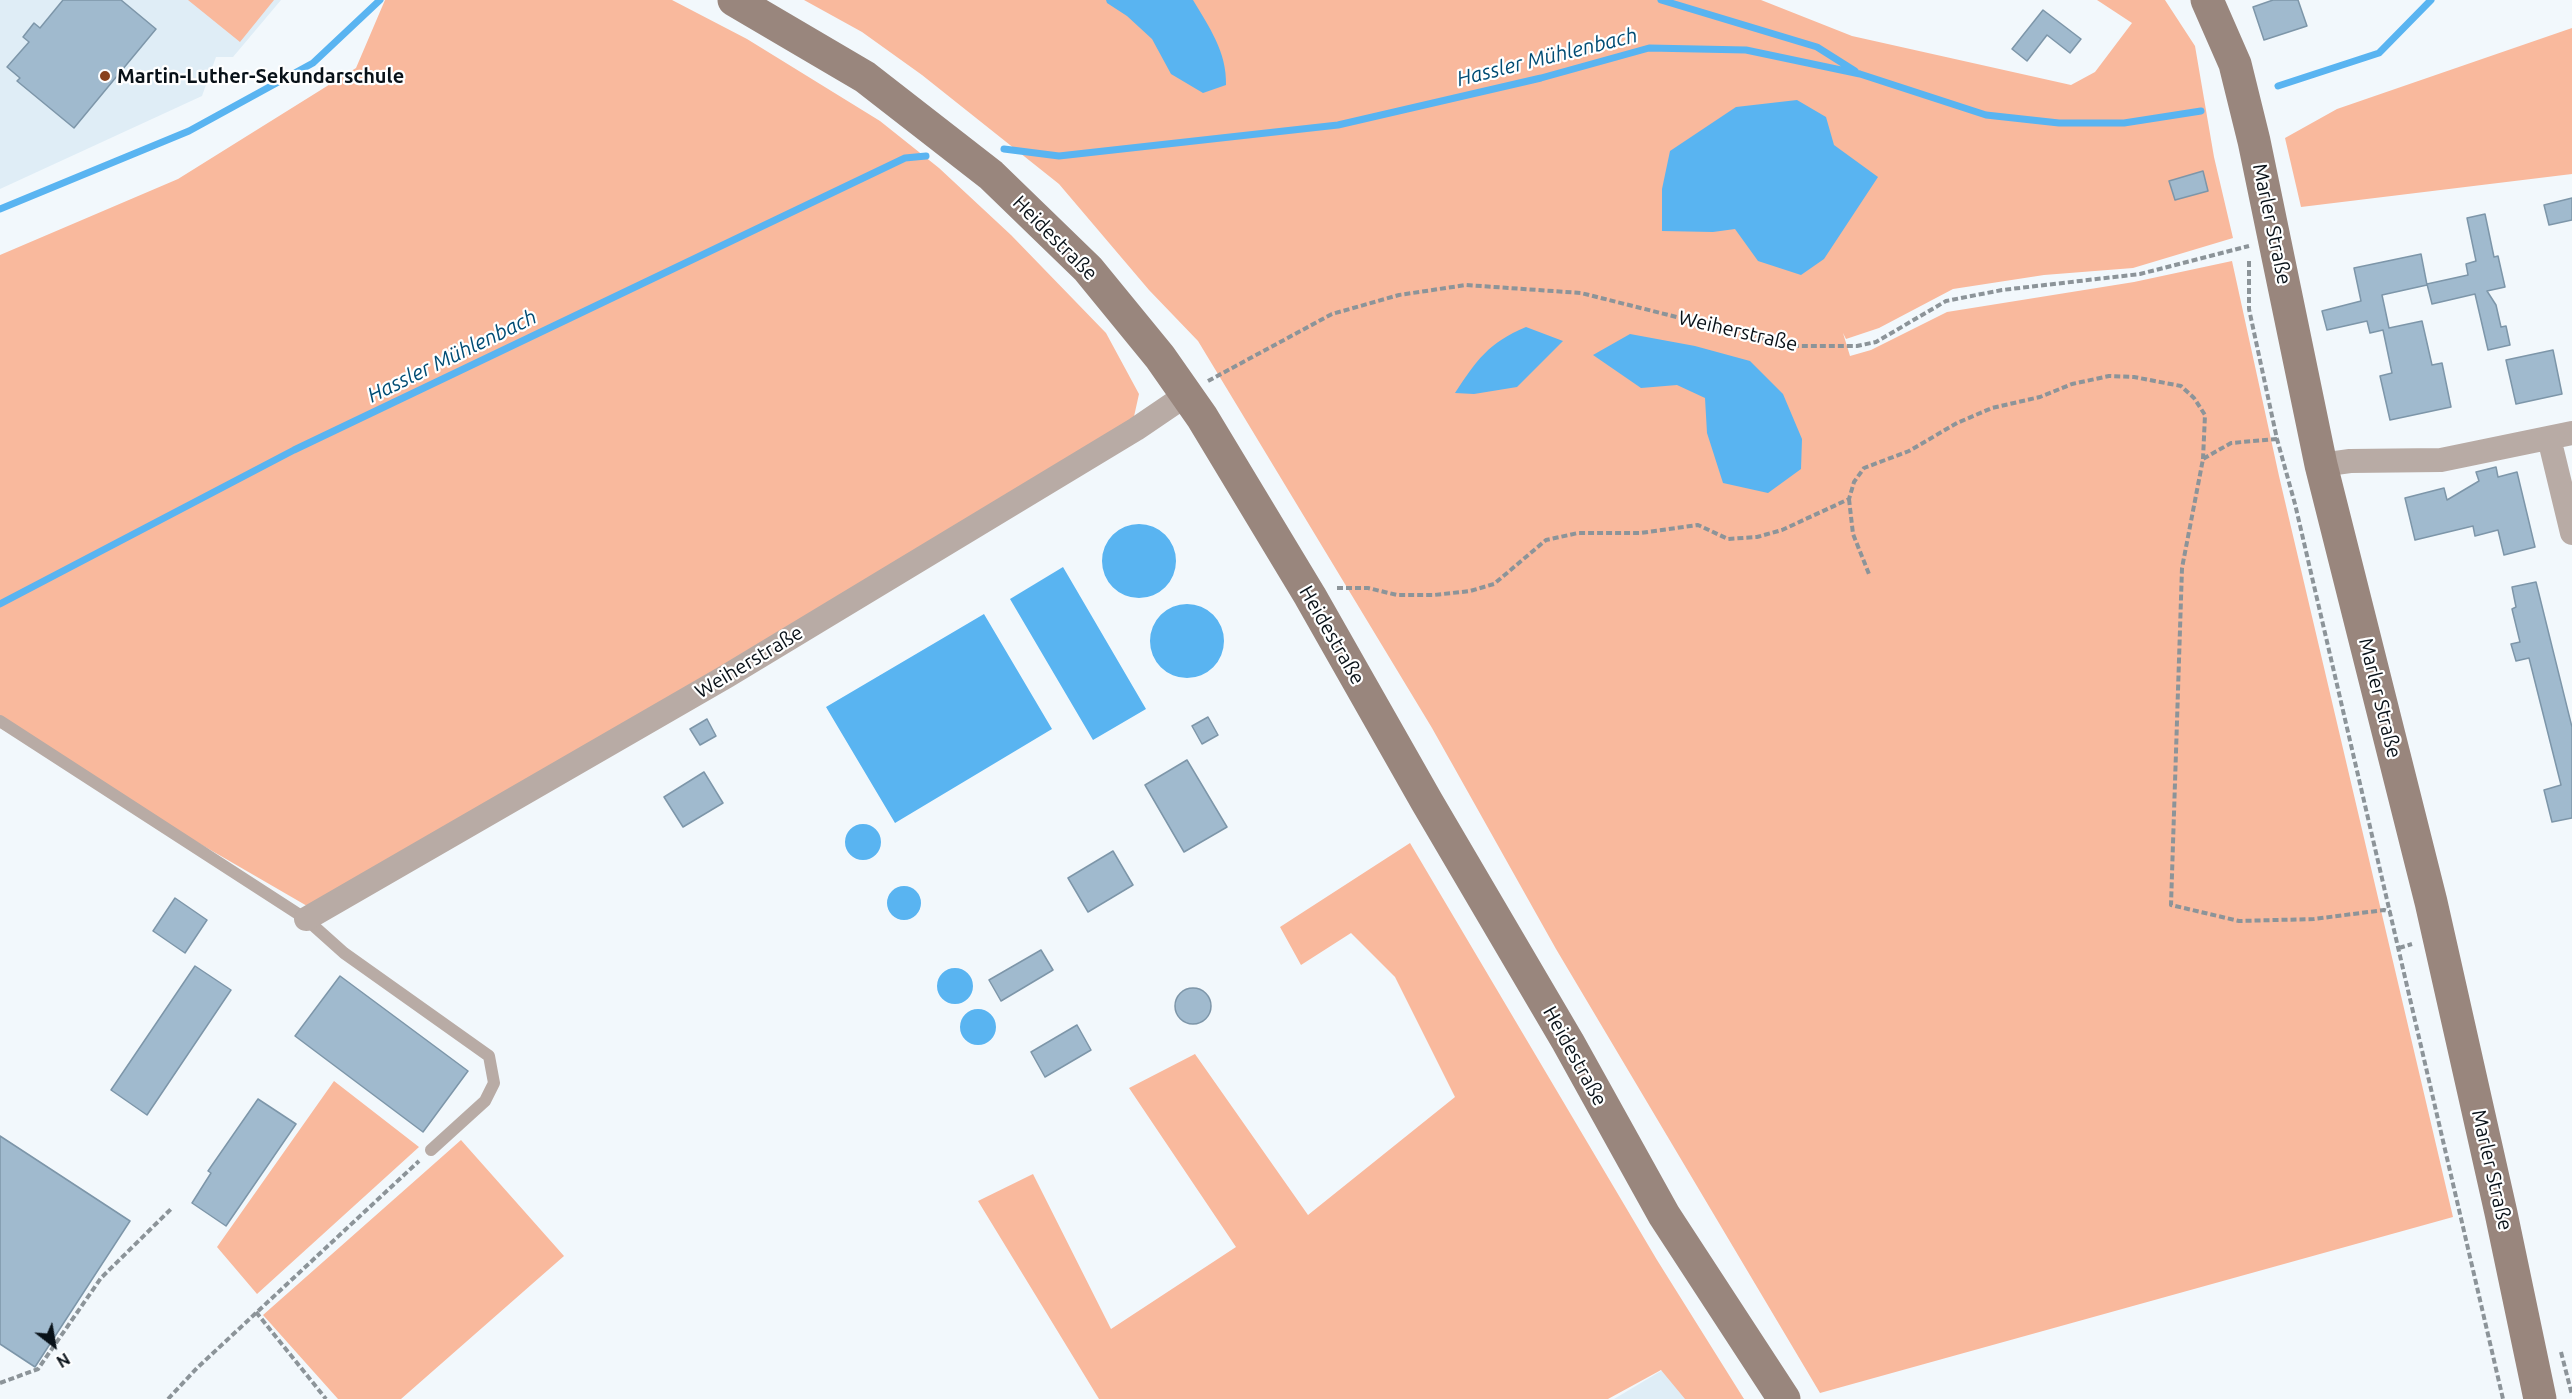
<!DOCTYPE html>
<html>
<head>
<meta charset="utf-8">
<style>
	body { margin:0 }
	#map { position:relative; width:2572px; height:1399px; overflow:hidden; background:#f2f8fc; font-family:Ubuntu,sans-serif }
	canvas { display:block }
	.north { position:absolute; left:24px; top:1315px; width:60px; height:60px; -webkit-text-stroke:4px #fff; paint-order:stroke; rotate:149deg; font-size:16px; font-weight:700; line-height:24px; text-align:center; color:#081118 }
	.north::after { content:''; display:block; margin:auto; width:21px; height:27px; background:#081118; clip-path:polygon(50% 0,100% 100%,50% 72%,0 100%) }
</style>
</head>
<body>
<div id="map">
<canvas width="2572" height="1399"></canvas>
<div class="north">N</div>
</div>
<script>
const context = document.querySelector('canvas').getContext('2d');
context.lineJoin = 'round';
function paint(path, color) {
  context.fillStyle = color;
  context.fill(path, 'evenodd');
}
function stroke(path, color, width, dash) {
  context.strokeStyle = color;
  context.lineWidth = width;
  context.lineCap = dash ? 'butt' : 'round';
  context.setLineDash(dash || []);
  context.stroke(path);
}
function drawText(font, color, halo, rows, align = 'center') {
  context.font = font + ' Ubuntu,sans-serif';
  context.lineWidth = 4.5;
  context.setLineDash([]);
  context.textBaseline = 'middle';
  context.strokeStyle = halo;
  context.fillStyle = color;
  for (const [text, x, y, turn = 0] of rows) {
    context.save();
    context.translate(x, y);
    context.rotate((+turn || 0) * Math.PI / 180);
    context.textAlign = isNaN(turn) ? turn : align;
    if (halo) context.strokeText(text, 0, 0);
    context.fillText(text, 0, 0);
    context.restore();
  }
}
paint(new Path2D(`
	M0,0h281l-48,57h-17l-14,39 -202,93z
	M1701,1347l43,52h-130z`), '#dfedf6');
paint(new Path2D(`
	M188,0h86l-34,42z
	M385,0h287l75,39 133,82 59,47 72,67 95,98 33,61 -6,27 -819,489 -314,-182v-473l178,-76 178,-111z
	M804,0h957l91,36 219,49 24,-13 37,-49 -35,-23h68l30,46 19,111 19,81 -100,30 -89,7 -91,14 -74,39 -33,11 -3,-6 7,23 21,-6 76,-38 187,-30 98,-21 47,215 174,741 -633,176 -264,-444 -124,-221 -234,-387 -49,-51 -90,-106 -137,-109 -60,-43z
	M2572,28v146l-271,33 -16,-69 52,-29z
	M1410,843l247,417 87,139h-59l-24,-29 -53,29h-509l-121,-198 55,-27 78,155 125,-82 -107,-159 66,-34 113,161 147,-118 -60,-120 -44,-44 -50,32 -21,-38z
	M334,1081l85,66 -162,147 -40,-47z
	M461,1140l103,116 -163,143h-63l-75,-84z`), '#f9b99d');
paint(new Path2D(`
	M1106,0h87c16,27 34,52 33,85l-23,8 -32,-19 -19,-35 -25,-23 -20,-13z
	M1797,100l29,17 8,28 44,32 -54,82 -23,16 -43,-14 -23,-32 -22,3 -51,-1v-42l8,-38 66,-44z
	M1526,327l37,14 -46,46 -43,7 -19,-1c22,-33 33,-50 71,-66z
	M1630,334l65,12 55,15 33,33 19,45 -1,30 -33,24 -45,-10 -16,-50 -2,-35 -28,-13 -36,3 -48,-33z
	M1102 561a37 37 0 1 1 74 0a37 37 0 1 1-74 0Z
	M1063,567l83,142 -53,31 -83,-141z
	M1150 641a37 37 0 1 1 74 0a37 37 0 1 1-74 0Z
	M984,614l68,115 -157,94 -69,-116z
	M845 842a18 18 0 1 1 36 0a18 18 0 1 1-36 0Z
	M887 903a17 17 0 1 1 34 0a17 17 0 1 1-34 0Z
	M937 986a18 18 0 1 1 36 0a18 18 0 1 1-36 0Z
	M960 1027a18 18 0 1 1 36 0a18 18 0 1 1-36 0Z`), '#59b4f1');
stroke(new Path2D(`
	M1661,0l156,47 38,24
	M2278,86l101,-33 52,-53
	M1004,149l55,7 279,-31 203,-47 108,-30 97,2 114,24 126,41 73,8h65l77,-12
	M0,209l189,-78 124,-68 67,-63
	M0,604l294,-154 611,-292 21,-2`), '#59b4f1', 7);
const building = new Path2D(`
	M63,0h58l35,29 -82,99 -57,-47 3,-3 -13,-11 22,-25 -6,-5 11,-14 6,5z
	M2273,0h25l9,26 -43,14 -11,-33z
	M2043,10l38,29 -11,14 -23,-18 -20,26 -15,-12z
	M2203,171l5,20 -33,9 -6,-19z
	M2572,198v22l-23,5 -5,-20z
	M2485,214l9,43 4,-1 7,31 -18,4 9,14 5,22 5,-1 4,19 -22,5 -13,-56 -43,10 -5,-20 41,-9 -2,-11 10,-3 -9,-43z
	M2421,254l6,31 -45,10 7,33 33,-7 10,44 10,-2 9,44 -61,13 -10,-44 12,-3 -9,-43 -13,3 -3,-12 -40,9 -5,-19 39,-10 -7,-33z
	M2553,350l9,44 -46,10 -10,-44z
	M2496,467l2,10 19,-5 18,75 -31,8 -6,-25 -23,6 -2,-10 -58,14 -10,-42 39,-10 3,12 32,-19 -3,-9z
	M2536,582l36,145v91l-20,4 -8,-32 17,-5 -32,-127 -13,3 -5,-17 9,-2 -8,-33 4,-2 -4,-20z
	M1208,717l10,18 -16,9 -10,-18z
	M707,719l9,17 -16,9 -10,-16z
	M1187,760l40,67 -43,25 -39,-67z
	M704,772l19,31 -40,24 -19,-30z
	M1113,851l20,34 -45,27 -20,-34z
	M175,898l32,22 -22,33 -32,-22z
	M1041,950l12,20 -52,31 -12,-21z
	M195,966l36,24 -84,125 -36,-25z
	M340,976l128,95 -45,61 -128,-96z
	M1175 1006a18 18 0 1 1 36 0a18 18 0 1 1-36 0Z
	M1077,1025l14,25 -46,27 -14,-25z
	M258,1099l38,25 -70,102 -34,-23 19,-30 -3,-2z
	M0,1136l130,85 -95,146 -35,-23z`);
paint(building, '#a0bace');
stroke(building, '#7d96a9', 1.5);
stroke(new Path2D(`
	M2249,261v48l28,130 18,65 208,895
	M1208,381l124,-67 67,-19 67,-10 115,8 211,53h65l19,-4 70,-41 56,-11 138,-16 109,-28
	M2277,439l-46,4 -28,16 -21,109 -11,337 68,16 75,-2 70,-9 7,2
	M1849,499l4,35 16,40
	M1337,588h31l29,7h37l36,-4 24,-7 52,-44 32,-7h63l57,-8 30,14 29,-2 25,-7 67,-31 5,-17 10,-14 45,-17 48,-28 35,-15 48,-11 32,-13 37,-8 25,1 47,9 13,12 11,17 -2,44
	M2399,948l13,-4
	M256,1312l70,87
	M2561,1352l11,43
	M0,1383l38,-14 63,-91 70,-69
	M168,1399l29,-31 222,-207`), '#8c9499', 4, [6, 3]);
stroke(new Path2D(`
	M0,721l306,198 38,34 145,103 5,27 -9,18 -54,49`), '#b8aba5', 12);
stroke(new Path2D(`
	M2549,438l23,95
	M2321,465l29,-4 91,-1 131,-27
	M306,919l421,-243 409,-247 50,-34`), '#b8aba5', 24);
stroke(new Path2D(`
	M734,0l131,77 126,98 97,94 72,88 42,60 108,179 117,206 141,240 96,173 120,184
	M2207,0l28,64 19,77 67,324 110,437 70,311 39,186`), '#99867d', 33);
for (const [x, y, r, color] of [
	[105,76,6,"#88411d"]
]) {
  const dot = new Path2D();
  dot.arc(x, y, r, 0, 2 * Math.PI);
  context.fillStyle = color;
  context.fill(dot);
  stroke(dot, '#fff', 2);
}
drawText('bold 20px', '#081118', '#fff', [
	["Martin-Luther-Sekundarschule",117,76]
], 'left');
drawText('20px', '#081118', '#fff', [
	["Marler Straße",2272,224,78],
	["Heidestraße",1055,238,45],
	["Weiherstraße",1738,331,13],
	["Heidestraße",1332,635,60],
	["Weiherstraße",749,662,-31],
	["Marler Straße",2380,698,76],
	["Heidestraße",1575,1056,61],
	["Marler Straße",2492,1170,77]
]);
drawText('italic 21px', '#004c74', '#fff', [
	["Hassler Mühlenbach",1547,57,-14],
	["Hassler Mühlenbach",452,356,-26]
]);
</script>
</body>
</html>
